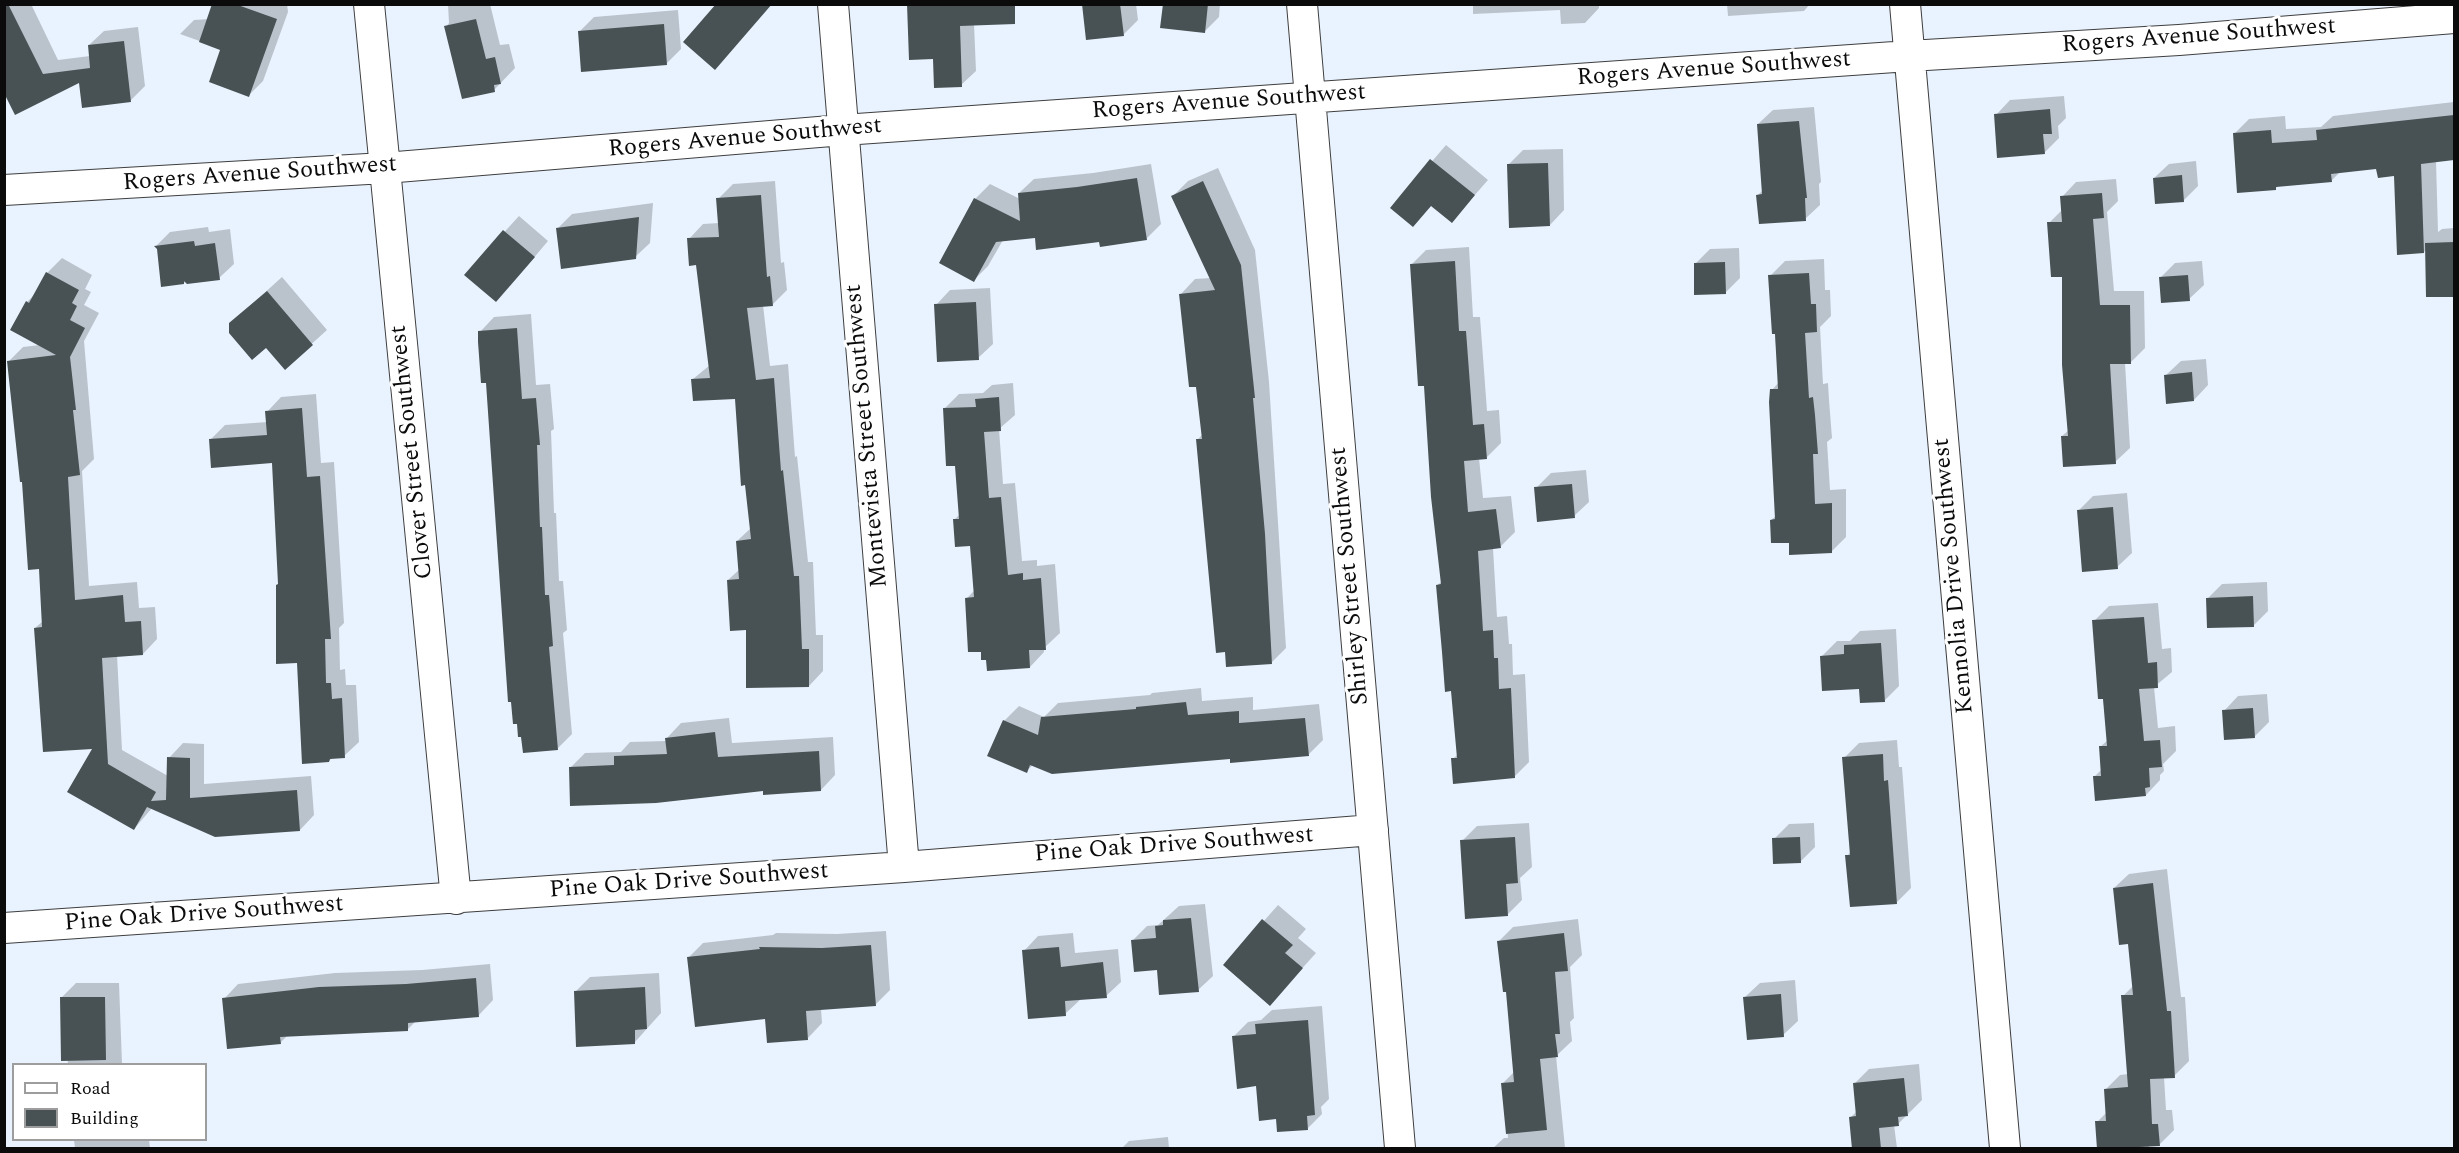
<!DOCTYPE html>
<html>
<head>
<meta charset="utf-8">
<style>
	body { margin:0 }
	#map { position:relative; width:2459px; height:1153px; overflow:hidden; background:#e9f3ff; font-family:Spectral,serif }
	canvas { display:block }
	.frame { position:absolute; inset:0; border:6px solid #0b0b0b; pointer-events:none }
	.legend { position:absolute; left:12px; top:1063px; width:195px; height:78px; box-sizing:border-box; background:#fff; border:2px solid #9d9d9d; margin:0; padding:8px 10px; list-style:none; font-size:18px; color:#0b0b0b }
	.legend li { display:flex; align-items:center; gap:12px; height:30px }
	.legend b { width:30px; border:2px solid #9d9d9d }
</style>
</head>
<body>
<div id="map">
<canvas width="2459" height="1153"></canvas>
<div class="frame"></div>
<ul class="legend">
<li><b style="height:8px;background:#fff"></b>Road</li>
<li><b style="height:16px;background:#485254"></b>Building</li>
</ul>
</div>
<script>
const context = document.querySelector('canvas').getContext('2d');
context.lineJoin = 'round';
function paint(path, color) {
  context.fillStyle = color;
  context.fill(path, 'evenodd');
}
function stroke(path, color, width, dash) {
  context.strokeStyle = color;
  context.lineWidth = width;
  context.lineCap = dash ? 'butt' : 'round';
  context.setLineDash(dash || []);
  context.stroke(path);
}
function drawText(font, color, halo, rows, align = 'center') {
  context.font = font + ' Spectral,serif';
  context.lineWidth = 6;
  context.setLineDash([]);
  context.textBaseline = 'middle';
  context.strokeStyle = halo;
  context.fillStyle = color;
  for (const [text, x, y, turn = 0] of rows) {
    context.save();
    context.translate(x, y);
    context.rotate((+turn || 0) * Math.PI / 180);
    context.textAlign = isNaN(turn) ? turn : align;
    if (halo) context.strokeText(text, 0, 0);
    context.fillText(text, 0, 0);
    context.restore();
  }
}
paint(new Path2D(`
	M4,4h27l27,56 32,-4 -1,-11 15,-14 34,-4 7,59 -15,15 -50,-20 -64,32z
	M214,4h73l1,8 -25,69 -14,14 -27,-46 -42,-15 14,-14 15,-1z
	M448,4h42l10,41 9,-1 6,24 -21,22 -48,-63 3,-4z
	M718,4h54l-57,64z
	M908,4l66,20 2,47 -15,14 -27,-28z
	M1083,4h53l2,16 -15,15z
	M1164,4h56l-1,13 -15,15z
	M1473,4h126v4l-14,15 -24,1 -1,-14 -87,4z
	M1727,4h83l-6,7 -76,5z
	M678,10l3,39 -15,15 -87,-32 15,-15z
	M2064,96l2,22 -8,8 1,12 -15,15 -48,-38 14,-15z
	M2454,102v57l-18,2 2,71 4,-3 12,-1v67l-26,1 -1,-48 -3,4 -29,-78 -17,-7 -37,4 -10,10 -52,4 -4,4 -41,-55 15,-15 36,-3 1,13 35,-2 12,-11z
	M1814,107l7,75 -2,2 1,21 -15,14 -47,-24 5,-5 -5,-66 15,-14z
	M1446,145l42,35 -36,41 -20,-16 -19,20 -21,-17z
	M1563,149l1,61 -14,15 -42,-60 15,-15z
	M2196,161l2,25 -15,15 -29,-23 15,-14z
	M1151,164l10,60 -15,15 -46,1 -64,-3 -33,3 -15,26 -14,14 -33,-17 34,-64 15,-15 30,15 -1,-6 15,-14 59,-6z
	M1218,168l37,82 14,132 17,266 -14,14 -75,-222 6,-6 -6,-49 -16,-91 14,-15 16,-1 -38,-82 15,-15z
	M2116,179l2,22 -11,11 7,79h30l1,57 -15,15h-5l5,85 -15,14 -53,-26 7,-6 -6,-155 -14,-52 14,-14 -1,-12 14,-15z
	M775,181l6,82 3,-1 3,28 -14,14 -10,1 7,61 18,-2 7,93 2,-1 11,106h5l3,73h7v36l-14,15 -62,-57 -19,-49 12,-11 -3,-28 14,-13 -15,-130 -43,-19 17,-14 -13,-101 -8,-25 14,-15 16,-1 -1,-24 15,-15z
	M653,203l-3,40 -15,14 -77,-29 14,-14z
	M519,216l29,25 -38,45 -44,-12z
	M208,227l1,5 21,-3 4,35 -15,14 -33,3 -2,2 -28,-37 14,-14z
	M1469,247l4,70h7l7,94 12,-1 2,33 -15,15h-7l4,40 28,-2 4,36 -15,15 -7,1 4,69 10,-1 2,28h3l1,31 12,-1 4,88 -15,15 -61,-18 5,-5 -6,-64 -14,-105 4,-4 -17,-197 -13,-120 14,-14z
	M1739,248l1,30 -15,15 -30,-29 15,-15z
	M62,258l30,17 -7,14 6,3 -7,13 15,8 -15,28 10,118 -12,12 7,115 48,-4 2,26 16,-1 2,32 -14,15 -26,1 5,95 46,26 1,-18 14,-15 21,1v40l107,-8 3,39 -14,15 -148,-22 -18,21 -99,-201 8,-7 -3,-54 -16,-87 -16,-118 15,-15 17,-2 -13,-43 10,-10 10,-19z
	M1824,259l1,31h5l1,26 -11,11 3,57 5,-1 1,17 3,38 -5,4 3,48 16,-1v48l-15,15 -41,-11 -19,-21 6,-5 -5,-125 7,-8 -9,-106 15,-15z
	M2202,261l2,24 -15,14 -29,-21 15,-15z
	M282,277l45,53 -42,38 -19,-22 -36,-22z
	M990,288l3,56 -15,14 -42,-53 14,-15z
	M531,314l5,71 14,-1 4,45 -3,2 3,82h2l3,68h4l4,49 -4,3 9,101 -15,15 -39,-27 -31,-341 -7,-49 14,-15z
	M2206,359l2,26 -14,15 -28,-25 15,-14z
	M1013,383l2,32 -16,14 4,55 12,-1 7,78 15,-1v6l18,-2 5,69 -16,15v4l-14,15 -43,-9 -21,-59 9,-9 -4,-46 -17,-24 6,-6 -4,-50 -12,-55 15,-15 24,-1 9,-8z
	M316,394l5,69 13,-1 10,161 -5,5 1,42 5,-1 1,16h10l3,57 -15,14 -11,1 -4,4 -31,-100 -18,-78 -7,-122 -63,-21 15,-15 43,-3 -1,-10 14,-15z
	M1586,470l3,32 -15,14 -38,-28 15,-15z
	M2127,493l5,60 -15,14 -39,-56 15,-15z
	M2267,582l1,29 -15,15 -45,-28 14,-14z
	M2158,603l4,46 9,-1 1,24 -18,15 4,41 17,-2 1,25 -13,13 1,7 -4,4v5l-14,15 -51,-19 7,-7 -2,-22 8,-7 -14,-119 15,-15z
	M1896,629l3,57 -15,15 -23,-13 -39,-32 15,-15h13l10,-10z
	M1201,688l1,13 51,-4v13l66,-6 4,36 -15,15 -275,10 -7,6 -22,-50 15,-15 25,11 14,-14 92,-8 2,-2z
	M2267,694l2,28 -15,15 -30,-26 14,-15z
	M729,718l3,25 101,-6 2,38 -14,15 -57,-1 -194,-21 15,-15 36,-1 9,-10 37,-1v-3l14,-15z
	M1897,740l2,27h3l9,121 -14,14 -50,-46 4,-5 -7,-93 15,-15z
	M1529,823l3,44 -12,11 2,22 -15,15 -45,-74 15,-15z
	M1814,823l1,24 -14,14 -27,-22 15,-15z
	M2167,869l14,128h4l4,64 -15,15 -10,1 2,33h6l2,20 -15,15h-10v3h-50l-2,-26 10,-10 -1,-23 14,-14 8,-1 -5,-78 11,-11 -4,-43 -16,-54 15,-14z
	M1205,904l8,72 -15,14 -66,-49 15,-15 11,-1 21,-19z
	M1278,905l28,24 -8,9 18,15 -46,51 -45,-39z
	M1578,919l4,36 -12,12 4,51 -4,4 2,19 -16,15 9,92h-72l11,-10h4l-5,-55 12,-12 -7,-81 -9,-49 14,-14z
	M886,931l4,59 -15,15 -54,4 1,14 -14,15 -42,-20 -78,-60 15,-15 70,-8 3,-2 61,1z
	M1073,933l2,20 43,-4 3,33 -15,14 -25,3 -16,15 -41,-63 14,-15z
	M490,964l3,36 -14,15 -63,6 -8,8 -120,6 -8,8 -56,-44 14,-15 97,-11 87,-3z
	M659,973l2,40 -26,29 -60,-50 15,-15z
	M1795,980l3,41 -15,14 -38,-38 15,-14z
	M76,983h43l3,81h-54l-7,-66z
	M1322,1006l7,93 -8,8 1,7 -15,15 -30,-11 -43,-82 14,-14 13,-2 11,-10z
	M1919,1064l3,36 -24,24 -4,1 3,23h-43l-3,-31 6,-6 -2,-28 14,-14z
	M1168,1137l1,11h-47l7,-7z
	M74,1140h75l1,8h-75z`), '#0003');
paint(new Path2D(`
	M4,4h4l35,70 47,-6 -2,-23 36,-4 7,61 -49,6 -3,-25 -64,32 -11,-22z
	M212,4h23l42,15 -28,78 -40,-15 11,-32 -21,-8z
	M716,4h56l-57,66 -32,-28z
	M907,4h108v20l-55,2 2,61 -28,1 -1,-29 -24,1z
	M1082,4h38l4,32 -38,4z
	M1163,4h45l-3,29 -45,-5z
	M476,19l10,40 9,-2 6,27 -7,1 1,7 -33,7 -18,-73z
	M664,24l3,41 -86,7 -3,-41z
	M2050,109l2,25h-9l2,20 -48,4 -3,-44z
	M2454,115v45l-33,4 3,89 -27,2 -3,-79 -16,2 -2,-9 -45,5 1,8 -56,5v3l-39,3 -4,-60 38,-3 1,13 45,-3 -1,-10z
	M1799,121l8,77h-2l1,23 -47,3 -3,-29 6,-1 -5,-70z
	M1430,159l45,36 -23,28 -21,-17 -18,21 -23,-19z
	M1548,163l2,63 -41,2 -2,-64z
	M2182,175l2,27 -29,2 -2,-26z
	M1137,178l10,62 -47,7 -1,-5 -63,8 -1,-12 -39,4 -22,40 -35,-19 35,-65 46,23 -2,-28 59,-6z
	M1203,181l38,84 14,133h-2l12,136 7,130 -46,3 -1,-15 -9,1 -20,-214h6l-6,-52h-7l-10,-93 36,-4 -44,-94z
	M2102,193l2,25 -11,1 7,86h30l1,59h-21l6,100 -53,3 -2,-31h7l-6,-71v-88h-11l-4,-55h15l-2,-26z
	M761,195l6,82 3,-1 3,30 -26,2 9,72 18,-2 7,93 2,-1 11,106h5l3,73h7v38l-63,1v-58l-16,1 -3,-51 12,-1 -3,-38 15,-2 -6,-54 -4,1 -6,-87 -42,2 -2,-22 19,-1 -14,-113 -7,1 -2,-28 32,-1 -3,-39z
	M639,217l-3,42 -75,10 -5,-41z
	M503,230l32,27 -39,45 -32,-27z
	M194,241l1,5 20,-3 5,37 -33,4 -3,-3v3l-23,3 -4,-38 -3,-3z
	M2454,242v55h-28l-1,-54z
	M1455,261l4,70h7l7,94 11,-1 3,35 -23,2 4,51 28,-3 5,39 -23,3 5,80 10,-1 1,28h4l1,31 12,-1 4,90 -62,6 -2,-26h6l-6,-67 -6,1 -3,-40 -6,-67 5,-1 -10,-87 -7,-111h-6l-8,-122z
	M1725,262l1,32 -32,1v-32z
	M46,272l33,18 -7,13 5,3 -7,14 15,8 -15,29 6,53h-3l7,65 -12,2 7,123 48,-5 2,27 16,-1 2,34 -41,3 6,106 48,28 -5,9 15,-1 1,-43 23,1v40l107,-8 3,41 -85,6 -68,-30 -13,23 -67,-38 25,-43 -49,3 -9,-124 8,-1 -3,-58 -11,1 -6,-88h-2l-13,-121 49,-6 -46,-25 16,-29 3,2z
	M1809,273l2,31h5l1,28 -12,1 4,65 4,-1 2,18 3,39h-5l2,50 17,-1v50l-43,2v-12h-18l-1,-23 5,-1 -6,-117 1,-13h8l-3,-55h-3l-4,-59z
	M2188,275l2,26 -29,2 -2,-26z
	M267,291l46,54 -28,25 -19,-22 -14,12 -23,-27v-10z
	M976,302l3,58 -42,2 -3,-58z
	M517,328l5,71 14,-1 4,47h-3l3,82h2l3,68h4l4,51 -4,1 9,103 -35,3 -2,-16h-3l-1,-13h-4l-2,-22h-3l-22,-319h-5l-3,-41v-11z
	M2192,372l2,29 -28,3 -2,-29z
	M999,397l2,34 -17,1 5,66 12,-1 7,78 15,-2v7l18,-2 5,72h-17l1,18 -43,3 -1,-11h-5v-8h-13l-3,-54 9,-1 -4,-51 -15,1 -2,-28h6l-4,-53h-9l-3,-58 33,-1 -1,-8z
	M302,408l5,69 13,-1 11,163h-6l1,44h5l1,16 10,-1 3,60 -15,1 -1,3 -27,2 -5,-101 -21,1v-79l2,-1 -6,-121 -61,5 -2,-29 58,-4 -2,-24z
	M1572,484l3,34 -38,4 -3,-35z
	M2113,507l5,62 -36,3 -5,-62z
	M2253,596l1,31 -47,1 -1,-30z
	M2144,617l4,46 9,-1 1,26 -19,1 5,52 16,-1 2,27 -13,1 1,19 -5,1 1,8 -51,5 -2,-25h8l-2,-30h8l-4,-47h-5l-6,-79z
	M1881,643l4,59 -25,1 -1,-14 -37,2 -2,-35 24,-2v-9z
	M1186,702l2,13 51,-4v12l66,-5 4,38 -79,7v-4l-178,15 -22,-9 -3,8 -40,-17 16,-36 35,15 3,-18 95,-8v-2z
	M2253,708l2,30 -31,2 -2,-30z
	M715,732l3,25 101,-6 2,40 -58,4v-4l-107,12 -86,3 -1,-39 45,-2v-9l53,-2 -2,-16z
	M1883,754l1,27 4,-1 9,124 -47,3 -5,-52h5l-8,-98z
	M1515,837l3,46 -12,1 2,32 -43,3 -5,-79z
	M1800,837l1,26 -28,1 -1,-26z
	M2153,883l14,128h4l4,67 -25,1 2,45h6l2,22 -63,3 -2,-28h11l-2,-32 24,-2 -7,-92h12l-5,-51 -9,1 -6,-57z
	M1191,918l8,74 -40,3 -2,-25 -23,2 -3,-32 25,-2 -1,-12 8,-1v-5z
	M1262,919l31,26 -8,8 18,15 -33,38 -47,-41z
	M1564,933l4,38 -13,1 5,62h-5l3,23 -18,2 7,71 -41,4 -5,-51 13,-1 -8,-90h-3l-6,-51z
	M871,945l5,61 -70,5 2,29 -41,3 -2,-24 -70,8 -8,-70 73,-8 -1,-2 63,1z
	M1059,947l2,20 42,-5 4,36 -42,3 1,15 -38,3 -6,-69z
	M476,978l3,39 -71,6v8l-128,6 1,7 -54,5 -5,-51 97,-11 87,-3z
	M645,987l2,42 -12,1v14l-59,3 -2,-56z
	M1781,994l3,43 -37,3 -4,-43z
	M60,997h45l1,63 -45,1z
	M1308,1020l7,95 -8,1 1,14 -31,2 -1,-13 -17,2 -3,-35 -19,3 -5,-53 24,-2 -1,-10z
	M1904,1078l4,38 -10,1 1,9 -20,2 2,21h-29l-3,-32 7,-1 -3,-33z`), '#485254');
const street = new Path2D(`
	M369,4l87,895
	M833,4l71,863
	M1302,4l98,1144
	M1905,4l100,1144
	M4,190l381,-22 458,-38 1066,-74 270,-16 275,-22
	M4,928l900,-61 469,-37`);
stroke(street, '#3e3e3e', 32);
stroke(street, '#fff', 30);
drawText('24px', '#0b0b0b', '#fff', [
	["Rogers Avenue Southwest",2199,37,-4],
	["Rogers Avenue Southwest",1714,70,-4],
	["Rogers Avenue Southwest",1229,103,-4],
	["Rogers Avenue Southwest",745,139,-5],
	["Rogers Avenue Southwest",260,175,-4],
	["Montevista Street Southwest",868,436,-95],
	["Clover Street Southwest",413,452,-96],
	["Shirley Street Southwest",1351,576,-95],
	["Kennolia Drive Southwest",1955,576,-95],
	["Pine Oak Drive Southwest",1174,846,-4],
	["Pine Oak Drive Southwest",689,882,-4],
	["Pine Oak Drive Southwest",204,915,-4]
]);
</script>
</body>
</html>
